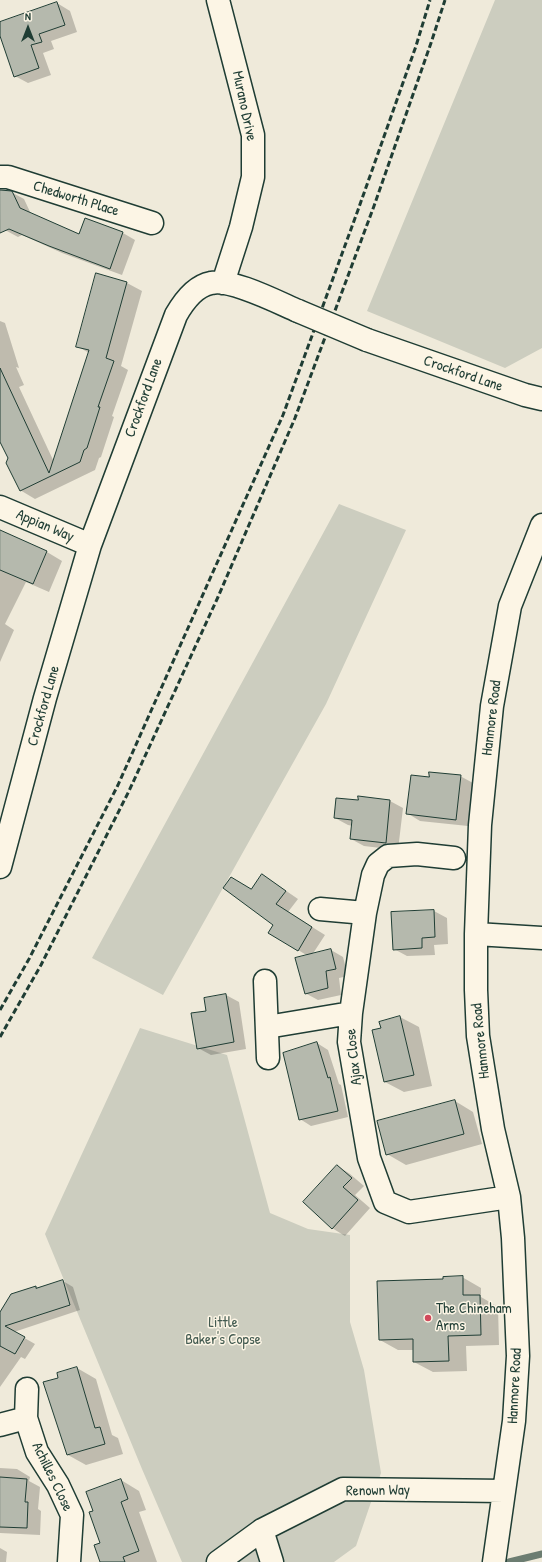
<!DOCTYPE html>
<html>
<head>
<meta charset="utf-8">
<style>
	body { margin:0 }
	#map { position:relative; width:542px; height:1562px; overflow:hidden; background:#efeada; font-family:"Patrick Hand",sans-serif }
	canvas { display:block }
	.north { position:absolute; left:8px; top:8px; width:40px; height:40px; -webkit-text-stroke:3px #fcf5e5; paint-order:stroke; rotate:0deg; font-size:11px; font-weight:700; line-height:16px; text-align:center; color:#1f3d34 }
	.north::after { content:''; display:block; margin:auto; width:14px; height:18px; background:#1f3d34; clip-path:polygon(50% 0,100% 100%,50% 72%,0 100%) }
</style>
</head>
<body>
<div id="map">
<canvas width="542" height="1562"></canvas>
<div class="north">N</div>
</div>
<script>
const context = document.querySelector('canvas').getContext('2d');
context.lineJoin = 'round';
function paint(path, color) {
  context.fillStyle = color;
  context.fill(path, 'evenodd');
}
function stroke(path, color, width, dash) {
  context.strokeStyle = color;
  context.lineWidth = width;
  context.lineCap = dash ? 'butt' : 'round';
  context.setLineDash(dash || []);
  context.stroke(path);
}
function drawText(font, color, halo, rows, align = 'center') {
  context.font = font + ' "Patrick Hand",sans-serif';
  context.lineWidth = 3;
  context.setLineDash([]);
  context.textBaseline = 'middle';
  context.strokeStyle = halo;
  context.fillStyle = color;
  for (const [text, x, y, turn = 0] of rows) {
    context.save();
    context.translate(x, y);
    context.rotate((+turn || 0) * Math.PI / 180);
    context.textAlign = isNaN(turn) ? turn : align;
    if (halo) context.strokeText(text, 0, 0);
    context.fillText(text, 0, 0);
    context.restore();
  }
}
paint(new Path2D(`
	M495,0h47v348l-37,20 -138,-57z
	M339,504l67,26 -80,174 -163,291 -71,-37z
	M140,1028l87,27 43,158 38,16 42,6v87l14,48 17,103 -25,73 -22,16h-152l-40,-93 -97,-235z`), '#cccdbf');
paint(new Path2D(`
	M57,3l13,8 7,21 -26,9 3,8 -11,4 8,22 -23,8 -13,-7 -15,-43v-10z
	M0,192h11l13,7 7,15 48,22 6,-17 38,14 12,7 -13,35 -60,-22 -40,-18 -4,2 -13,-7 -5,-11z
	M97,274l30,9 15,8 -21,75 7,4 -16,46 2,1 -13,40 -2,1 -4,12 -60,29 -15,-9 -11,-32 -9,-18v-119l5,2 14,45 -3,-1 8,18 -5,2 35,75 35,-109 -12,-7z
	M0,531l47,21 15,9 -13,31 -23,-10 -21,42 9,6 -14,32z
	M460,776l13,7 -5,43 -48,-5 -13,-8z
	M359,801h31l13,7 -5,42 -34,-4 -13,-7 2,-13 -5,-1 -13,-7z
	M263,875l35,24 -10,13 37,23 -13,20 19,-5 12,7 5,19 -9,2 2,17 -23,5 -13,-7 3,-37 -38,-23 4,-8 -23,-35z
	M434,911l13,7 1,26 -14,1 1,10 -28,1 -13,-7z
	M226,995l13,7 7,47 -35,6 -13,-7 9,-37z
	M400,1017l19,10 13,59 -28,6 -19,-10 -5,-59z
	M317,1043l11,7 11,34 2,1 7,32 -37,9 -11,-7z
	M455,1101l18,11 9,32 -76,21 -19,-11z
	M338,1166l12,8 14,12 -9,9 15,13 -25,28 -13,-8z
	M462,1277l19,11v9l17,10 1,38 -33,1 1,25 -34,1 -19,-10v-12h-16l-18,-10 64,-60z
	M63,1281l10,6 7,23 -66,22 21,12 -10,15 -4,-2 -21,30v-73l36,-27 2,1z
	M77,1368l19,11 16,56 6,3 5,16 -37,11 -18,-10 -8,-76z
	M0,1468l17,1 13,8 -1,4 11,6 -2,22 3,2 -1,24 -40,-2z
	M121,1480l18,11 7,19 -7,2 18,50h-56v-19l-7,-32z
	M0,1548l7,4 -1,10h-6z`), '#0003');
stroke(new Path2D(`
	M509,1562l33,-8`), '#6c7d71', 7);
const building = new Path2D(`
	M57,2l8,23 -26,9 3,8 -11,3 8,23 -25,9 -14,-41v-14z
	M0,190l12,1 8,17 59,26 6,-16 38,14 -13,37 -61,-23 -40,-17 -9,4z
	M96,273l31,9 -21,76 8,3 -16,46h2l-13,41 -3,2 -4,12 -60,29 -14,-28 2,-5 -8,-16v-74l49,105 40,-123 -13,-3z
	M0,530l47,21 -14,33 -33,-14z
	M429,772l32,3 -5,45 -50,-6 5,-39 18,2z
	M358,796l32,4 -4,43 -36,-4 2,-19 -18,-2 2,-20 22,2z
	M262,874l24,17 -10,13 36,23 -14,24 -30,-18 5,-8 -50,-37 8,-11 20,12z
	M434,910l1,27 -13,1v10l-29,2 -2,-38z
	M331,949l5,20 -10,2 2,17 -23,6 -10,-36z
	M226,994l8,48 -37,7 -6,-36 15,-2 -2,-13z
	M400,1016l14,59 -30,7 -12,-52 9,-2 -2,-6z
	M317,1042l11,36 2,-1 8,34 -39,9 -16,-67z
	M455,1100l9,34 -78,21 -9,-34z
	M337,1165l15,13 -9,9 15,13 -26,29 -29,-27z
	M463,1276v19h17l1,40 -33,1 1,25 -36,1v-23l-34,1 -2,-59 66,-2v-2z
	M63,1280l7,25 -65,21 20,11 -10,17 -15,-8v-34l11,-18 25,-8v2z
	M77,1367l18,61 5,-1 5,17 -38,11 -24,-73 15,-4 -1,-5z
	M0,1477l27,2 -2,23h3l-1,26 -27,-1z
	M121,1479l7,20 -7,3 18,49 -16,6 2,5h-25l-6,-17 6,-2 -11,-31 4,-1 -7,-19z`);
paint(building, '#b5b9ad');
stroke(building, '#1f3d34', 1);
const minor = new Path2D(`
	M218,0l35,135v42l-12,50 -18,56
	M0,177h8l144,46
	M367,340l158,55 17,4
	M0,507l90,38
	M454,858l-37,-4 -29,2 -10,8 -5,11 -8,38 -14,100 -2,29 20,116 16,44 24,10 100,-15
	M0,867l45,-169 45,-153 86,-230c8,-14 19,-29 35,-32 20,-5 68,20 87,28
	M320,909l45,4
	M476,934l66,4
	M265,981l3,77
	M267,1027l84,-14
	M27,1389l-1,29 11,34 21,33 14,30 -3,47
	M0,1425l26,-7
	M262,1530l10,32
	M218,1562l44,-32 81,-41 161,2
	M494,1562l20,-141 4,-65 -5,-118 -4,-41 -16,-68 -15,-93 -2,-46v-56l4,-109 12,-119 18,-100 32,-81`);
stroke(minor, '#1f3d34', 25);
stroke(minor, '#fcf5e5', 22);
stroke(new Path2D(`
	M0,1010l29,-51 89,-174 165,-370 75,-205 58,-164 14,-46
	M0,1037l41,-72 88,-174 89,-194 77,-179 79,-212 57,-163 14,-43`), '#1f3d34', 3, [6, 3]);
const minorBridge = new Path2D(`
	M298,311l69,29`);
stroke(minorBridge, '#1f3d34', 25, []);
stroke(minorBridge, '#fcf5e5', 22);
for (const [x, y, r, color] of [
	[428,1318,4,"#d1495b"]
]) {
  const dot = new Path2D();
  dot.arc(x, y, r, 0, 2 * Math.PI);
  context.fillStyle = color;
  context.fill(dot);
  stroke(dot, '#fcf5e5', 1.5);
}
drawText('15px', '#1f3d34', '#fcf5e5', [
	["Murano Drive",244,106,78],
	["Chedworth Place",76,199,17],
	["Crockford Lane",463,374,19],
	["Crockford Lane",144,398,-70],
	["Appian Way",45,526,23],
	["Crockford Lane",44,706,-74],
	["Hanmore Road",492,718,-83],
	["Hanmore Road",481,1041,-96],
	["Ajax Close",354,1057,-96],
	["Hanmore Road",515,1386,-87],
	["Achilles Close",52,1477,64],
	["Renown Way",378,1491,-1]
]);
drawText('15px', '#1f3d34', '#fcf5e5', [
	["The Chineham",436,1309],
	["Arms",436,1326]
], 'left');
drawText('15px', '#425a50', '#fcf5e5', [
	["Little",223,1323],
	["Baker's Copse",223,1340]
]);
</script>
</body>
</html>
